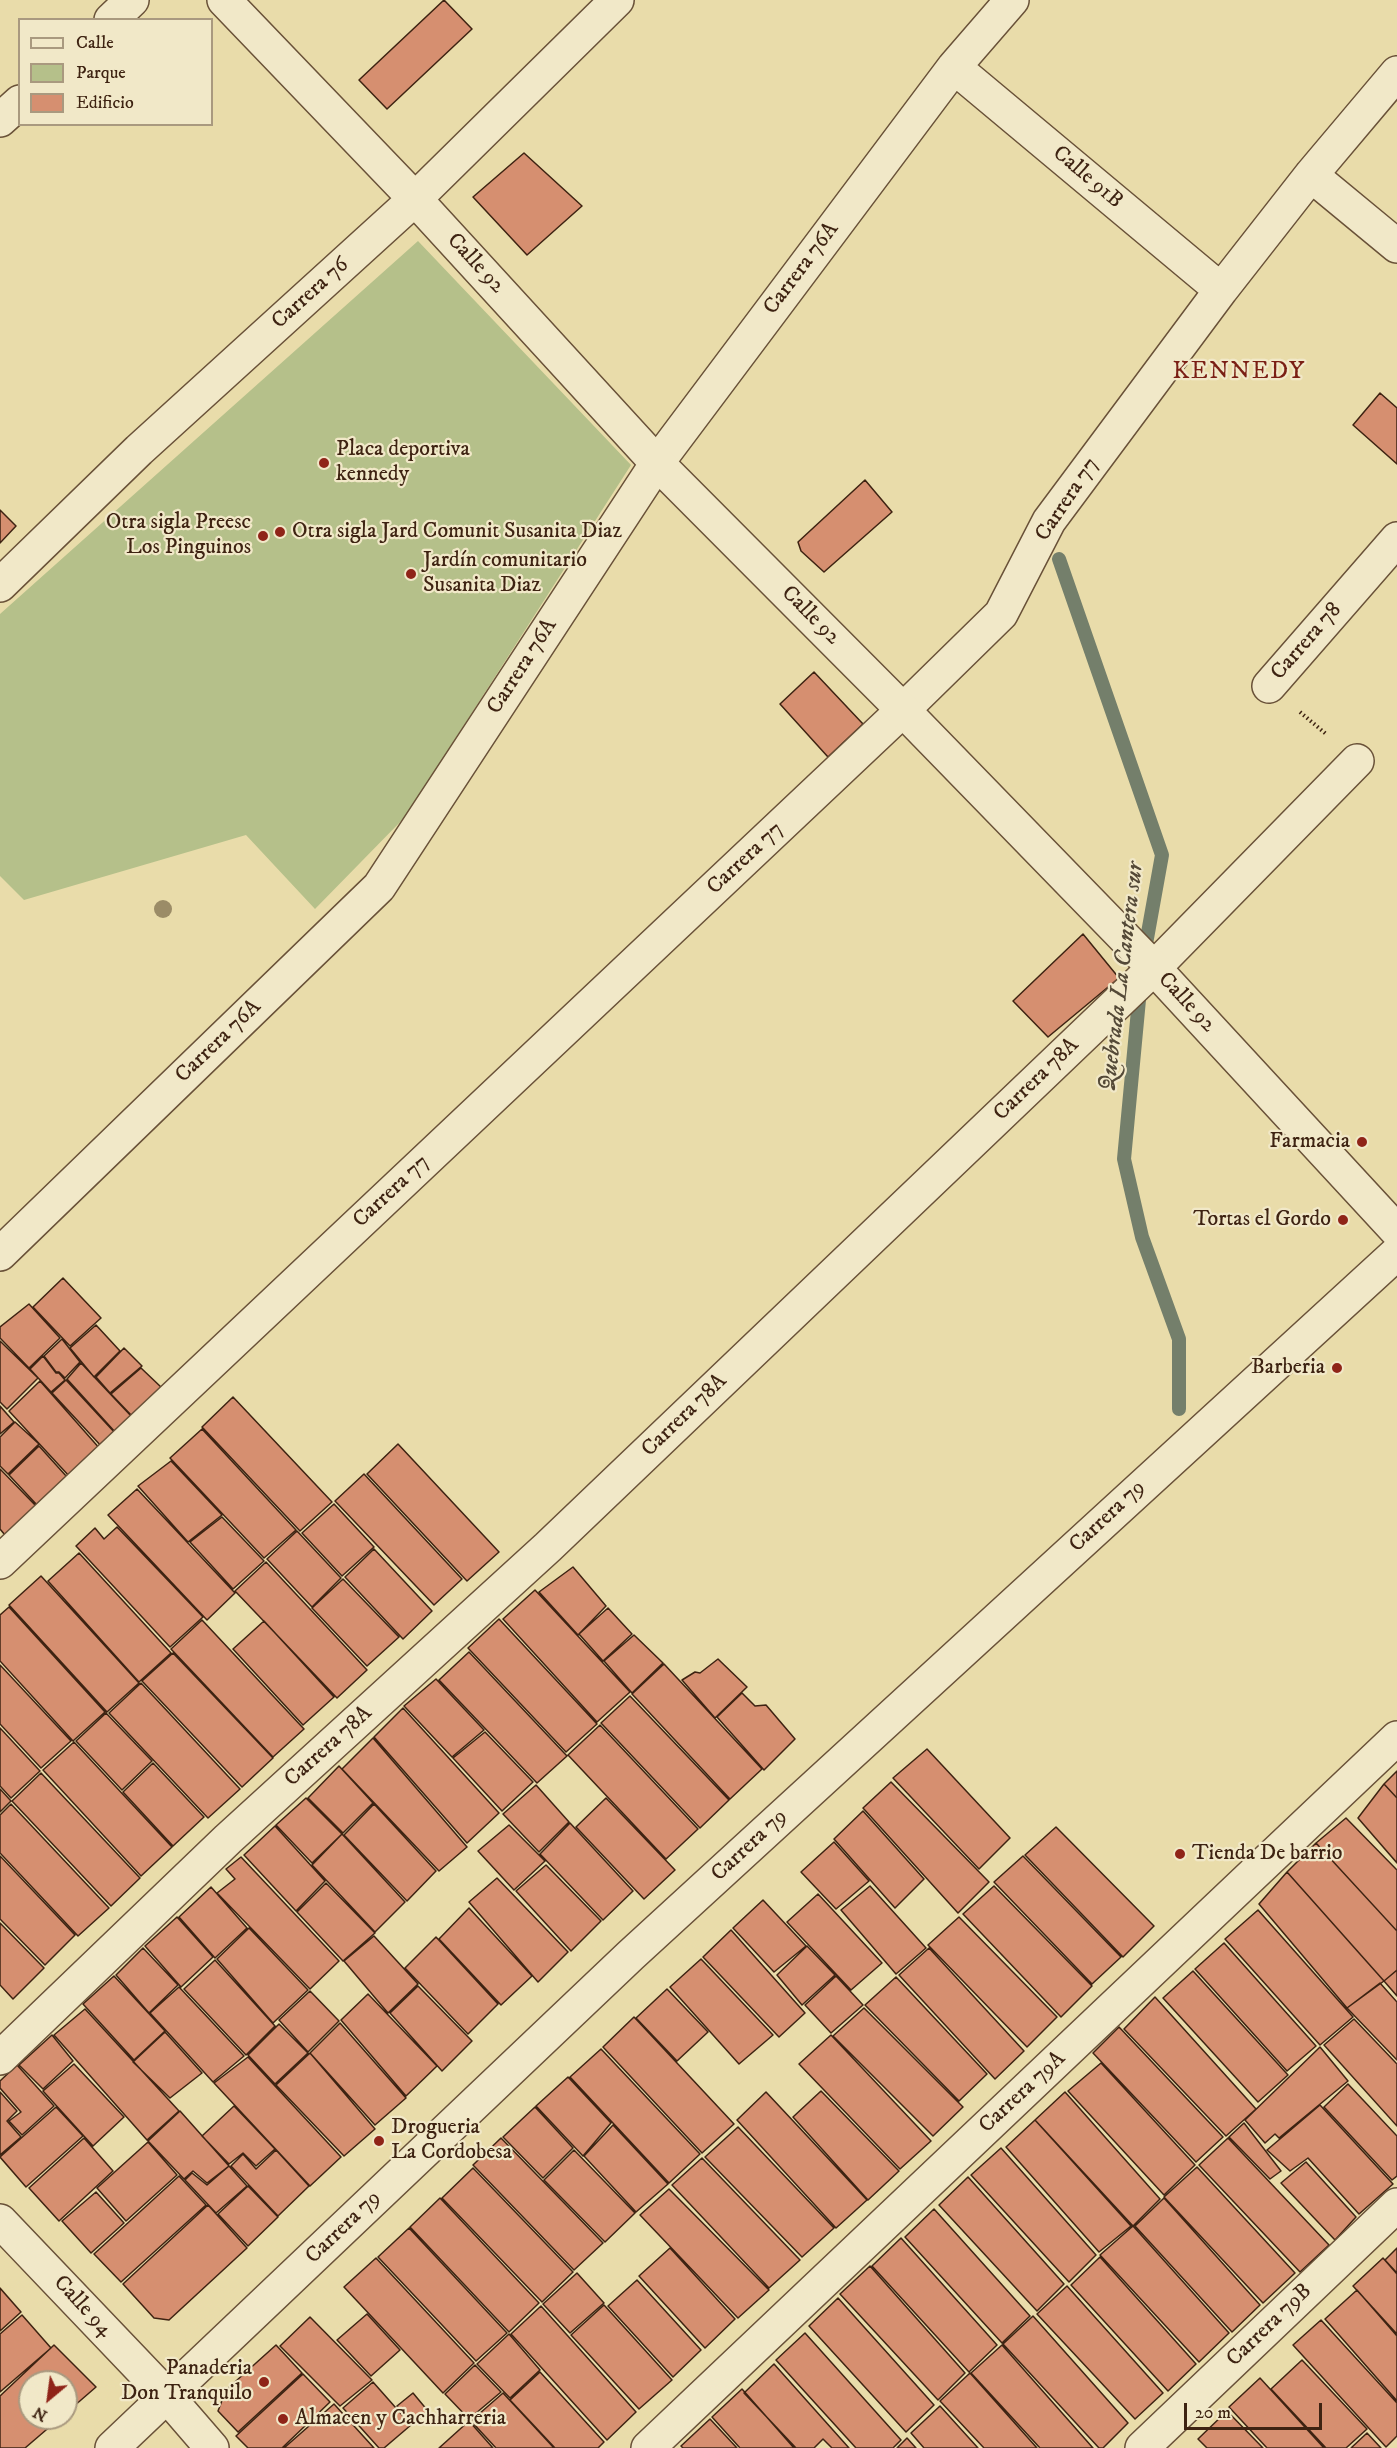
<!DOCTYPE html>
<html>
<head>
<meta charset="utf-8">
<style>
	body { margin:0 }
	#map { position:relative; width:1397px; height:2448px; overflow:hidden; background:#e9dcaa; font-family:"IM FELL DW Pica",serif }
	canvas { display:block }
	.legend { position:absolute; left:18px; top:18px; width:195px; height:108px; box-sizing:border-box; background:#f1e8c8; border:2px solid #a9997f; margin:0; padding:8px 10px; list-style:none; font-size:18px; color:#3e2312 }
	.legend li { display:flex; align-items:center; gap:12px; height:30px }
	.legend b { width:30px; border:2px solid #a9997f }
	.north { position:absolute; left:18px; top:2370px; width:60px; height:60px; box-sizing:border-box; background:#f1e8c8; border:2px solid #a9997f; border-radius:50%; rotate:209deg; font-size:16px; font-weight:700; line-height:24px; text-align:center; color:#3e2312 }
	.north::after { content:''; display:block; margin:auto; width:21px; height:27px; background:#8f2418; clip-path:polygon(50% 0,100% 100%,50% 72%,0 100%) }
	.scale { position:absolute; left:1184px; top:2403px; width:138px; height:27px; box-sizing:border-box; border:3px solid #3e2312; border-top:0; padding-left:8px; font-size:18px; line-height:21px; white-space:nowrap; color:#3e2312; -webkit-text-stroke:4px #f1e8c8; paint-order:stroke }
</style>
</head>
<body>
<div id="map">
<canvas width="1397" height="2448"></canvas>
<ul class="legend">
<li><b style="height:8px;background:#f1e8c8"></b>Calle</li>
<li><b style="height:16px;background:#b5c08a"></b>Parque</li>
<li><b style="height:16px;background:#d68f70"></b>Edificio</li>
</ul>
<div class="north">N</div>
<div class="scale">20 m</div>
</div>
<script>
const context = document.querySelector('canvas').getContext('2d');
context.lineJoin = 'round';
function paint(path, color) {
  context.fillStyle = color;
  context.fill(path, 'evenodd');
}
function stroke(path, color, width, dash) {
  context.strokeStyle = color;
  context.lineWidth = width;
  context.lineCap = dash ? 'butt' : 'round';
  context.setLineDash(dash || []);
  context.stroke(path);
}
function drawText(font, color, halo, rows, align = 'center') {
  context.font = font + ' "IM FELL DW Pica",serif';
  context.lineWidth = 4.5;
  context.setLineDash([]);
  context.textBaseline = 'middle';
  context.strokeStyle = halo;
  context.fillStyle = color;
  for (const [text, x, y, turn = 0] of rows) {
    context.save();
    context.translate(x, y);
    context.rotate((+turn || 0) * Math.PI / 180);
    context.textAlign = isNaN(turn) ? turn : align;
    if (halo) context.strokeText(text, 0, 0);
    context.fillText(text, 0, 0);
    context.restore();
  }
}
paint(new Path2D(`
	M418,241l213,224 -226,352 -90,92 -69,-74 -222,65 -24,-24v-262z`), '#b5c08a');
stroke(new Path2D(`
	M1059,559l103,296 -18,100
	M1140,989l-16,170 18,78 37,102v70`), '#747f6b', 14);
const building = new Path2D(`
	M444,0l28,29 -85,80 -28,-29z
	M524,153l58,53 -55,49 -54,-58z
	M1380,393l17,15v56l-44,-39z
	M865,480l27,32 -68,60 -23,-21 -3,-9z
	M0,510l16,16 -16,17z
	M814,672l49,52 -35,33 -48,-53z
	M1083,934l36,44 -71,59 -35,-36z
	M63,1278l38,40 -31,28 -37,-39z
	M29,1304l31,34 -31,30 -29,-30v-11z
	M96,1325l24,26 -26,26 -24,-29z
	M62,1339l18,23 -15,16 -6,-6h-3l-12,-16z
	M0,1341l38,37 -31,31 -7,-7z
	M124,1348l18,18 -32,27 -14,-16z
	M43,1356l13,17h3l6,7 -14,12 -21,-23z
	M81,1363l51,54 -16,16 -49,-54z
	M141,1368l21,20 -30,28 -21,-22z
	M66,1380l50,54 -13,14 -51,-55z
	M40,1381l61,69 -31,27 -61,-66z
	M233,1397l99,105 -32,29 -98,-104z
	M0,1406l14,16 -14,12z
	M15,1422l24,22 -31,30 -8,-8v-29z
	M202,1429l94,101 -32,28 -94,-100z
	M398,1444l101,108 -32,29 -100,-107z
	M39,1446l28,31 -30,28 -28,-30z
	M171,1461l51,54 -34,27 -50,-56z
	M0,1469l37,38 -32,28 -5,-6z
	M364,1474l98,105 -28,26 -99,-104z
	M137,1489l98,104 -28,27 -99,-105z
	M334,1504l40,43 -32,29 -40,-43z
	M222,1517l42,44 -31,28 -43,-47z
	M117,1527l86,90 -33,30 -94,-101 19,-18 9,11z
	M297,1531l44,47 -29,29 -45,-48z
	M374,1549l58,62 -29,28 -58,-62z
	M79,1553l92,100 -32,29 -91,-101z
	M266,1562l101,108 -30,28 -102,-107z
	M573,1567l33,39 -28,29 -39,-43z
	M41,1576l98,107 -32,29 -98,-107z
	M343,1579l56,58 -32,29 -55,-58z
	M535,1590l95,102 -33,30 -94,-103z
	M9,1607l96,105 -32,29 -73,-80v-46z
	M608,1608l24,26 -29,27 -24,-27z
	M499,1619l98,105 -31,28 -98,-104z
	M202,1620l102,109 -31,28 -102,-108z
	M264,1621l70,76 -31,28 -70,-76z
	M634,1635l29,28 -31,30 -28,-32z
	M469,1652l98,104 -30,27 -98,-103z
	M173,1653l100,105 -31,29 -100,-106z
	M718,1659l29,28 -32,31 -33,-38 13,-8 5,1z
	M664,1664l98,105 -32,30 -98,-105z
	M0,1665l71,76 -30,27 -41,-44z
	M436,1679l48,51 -32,27 -48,-51z
	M141,1683l99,106 -32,29 -99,-105z
	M742,1693l13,13 11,-1 29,34 -31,31 -47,-53z
	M630,1696l99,104 -29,28 -99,-105z
	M403,1708l96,105 -32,30 -93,-106z
	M106,1713l46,48 -30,29 -46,-49z
	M600,1725l98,104 -32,30 -98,-104z
	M0,1728l40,43 -29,27 -11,-12z
	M485,1732l48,50 -31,29 -49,-53z
	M373,1738l94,109 -28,24 -97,-102z
	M74,1742l98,105 -31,29 -98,-106z
	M927,1749l83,89 -31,31 -86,-91z
	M153,1763l51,54 -31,29 -50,-54z
	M339,1766l34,37 -30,30 -35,-35z
	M1397,1771v27l-13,-14z
	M41,1773l99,105 -29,28 -99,-105z
	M891,1782l98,100 -31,31 -95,-105z
	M1384,1784l13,14v65l-39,-45z
	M536,1785l33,37 -30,30 -36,-38z
	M0,1789l11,12 -11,11z
	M306,1798l36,36 -30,29 -36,-38z
	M606,1798l69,72 -31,29 -68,-72z
	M11,1804l98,104 -31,28 -78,-83v-38z
	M374,1804l62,67 -29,30 -63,-66z
	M863,1811l61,68 -29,29 -61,-69z
	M1346,1818l51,52v61l-81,-88z
	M570,1823l63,68 -30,29 -63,-66z
	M509,1825l36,36 -31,29 -36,-39z
	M275,1826l50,55 -29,30 -52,-56z
	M1056,1827l98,99 -31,31 -98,-102z
	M342,1834l63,68 -30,30 -63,-67z
	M834,1842l35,39 -33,28 -35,-37z
	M1316,1843l81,88v39l-13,11 -97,-109z
	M0,1856l75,79 -30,30 -45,-46z
	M1023,1856l98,101 -29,27 -98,-102z
	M241,1857l98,104 -29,28 -93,-96 18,-14 -9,-10z
	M546,1865l55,56 -30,30 -55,-60z
	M1287,1872l97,109 -37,27 -88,-104z
	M497,1878l71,74 -30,30 -69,-80z
	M326,1883l49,50 -32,28 -46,-49z
	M870,1886l56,62 -30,26 -55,-64z
	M994,1886l98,100 -31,31 -98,-103z
	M211,1887l36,41 -32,30 -36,-41z
	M818,1894l64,69 -31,27 -64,-68z
	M763,1900l43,46 -32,26 -41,-44z
	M469,1908l63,68 -31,29 -62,-66z
	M1258,1910l95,107 -33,28 -95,-106z
	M177,1917l36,40 -32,30 -36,-41z
	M959,1917l98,100 -30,30 -99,-102z
	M0,1923l44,45 -31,31 -13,-14z
	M249,1928l59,62 -35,33 -56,-64z
	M731,1930l74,83 -26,24 -76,-80z
	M374,1936l44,48 -30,29 -44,-52z
	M436,1937l62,67 -30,30 -63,-66z
	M1224,1943l92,103 -29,25 -92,-102z
	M807,1946l28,29 -33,30 -25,-30z
	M143,1948l35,37 -29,28 -33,-38z
	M929,1948l95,103 -29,28 -96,-104z
	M701,1959l72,76 -34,29 -69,-77z
	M215,1960l60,66 -29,29 -62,-66z
	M1397,1970v26l-13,-15z
	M1193,1971l95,104 -30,27 -95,-104z
	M114,1976l51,55 -31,29 -51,-56z
	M836,1976l27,29 -32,28 -26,-28z
	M896,1977l91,97 -28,27 -94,-96z
	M1380,1983l17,19v58l-50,-52z
	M418,1986l54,55 -30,30 -52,-58z
	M179,1987l65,69 -31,26 -63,-69z
	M667,1989l41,43 -31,29 -41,-43z
	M310,1991l29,30 -31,31 -29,-32z
	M368,1994l69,72 -31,30 -65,-76z
	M1155,1997l101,112 -30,27 -102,-107z
	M864,2008l99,99 -30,29 -100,-100z
	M85,2009l94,102 -32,29 -93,-105z
	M634,2017l100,107 -32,29 -99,-106z
	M1354,2019l43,45v62l-73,-81z
	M340,2023l66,75 -31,27 -65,-72z
	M279,2024l29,29 -33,31 -27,-29z
	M1119,2027l104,110 -27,25 -103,-109z
	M165,2032l37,41 -32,25 -37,-36z
	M52,2035l21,26 -30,28 -24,-24z
	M831,2035l100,106 -31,28 -101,-105z
	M1320,2047l28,34 -69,57 -4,-4 -10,9 -20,-23z
	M601,2049l99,105 -31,29 -99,-106z
	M310,2053l65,76 -31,27 -68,-71z
	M248,2057l93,100 -31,29 -96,-103z
	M1101,2063l94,102 -31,30 -96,-104z
	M74,2064l50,53 -31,29 -50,-55z
	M17,2065l37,41 -32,29 -13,-14 12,-9 -21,-24v-7z
	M568,2077l43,46 -28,33 -47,-50z
	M1348,2084l49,52v40l-5,4 -68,-73z
	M821,2091l78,80 -31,29 -75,-83z
	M0,2092l17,19 -10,10 14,16 -21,18z
	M766,2092l101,108 -31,28 -99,-108z
	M1065,2092l95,107 -27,27 -98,-106z
	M1320,2105l73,79 -34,30 -51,-56 -18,13 -23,-21z
	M234,2106l41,43 -19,17 -13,-13 -14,11 -27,-28z
	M56,2107l27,29 -57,51 -26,-30z
	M535,2107l38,41 -30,30 -40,-41z
	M180,2111l49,55 -22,17 -14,-12 -9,8 -36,-38z
	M1035,2120l96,106 -32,26 -93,-105z
	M1244,2123l37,48 -11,8 -41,-42z
	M613,2125l55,59 -32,28 -52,-56z
	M738,2127l96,101 -32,29 -97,-100z
	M84,2138l29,33 -54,50 -30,-33z
	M501,2138l102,105 -29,27 -101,-105z
	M1228,2138l101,107 -29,27 -101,-107z
	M148,2142l29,33 -51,46 -29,-33z
	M1001,2148l95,107 -27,27 -98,-107z
	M276,2150l33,36 -31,30 -47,-50 12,-12 13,15z
	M574,2150l61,63 -30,29 -61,-62z
	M702,2158l98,102 -31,28 -97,-103z
	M1306,2162l50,55 -21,23 -54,-57z
	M229,2166l18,20 -31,27 -31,-33 7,-7 15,12z
	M1197,2167l98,106 -32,30 -99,-106z
	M473,2168l100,104 -31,30 -100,-104z
	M179,2176l27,29 -85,77 -27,-28z
	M968,2177l96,107 -27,27 -98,-106z
	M248,2186l30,31 -30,29 -30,-32z
	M669,2189l100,101 -31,28 -98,-103z
	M96,2192l28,31 -33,30 -29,-32z
	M440,2198l99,105 -30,29 -99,-105z
	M1164,2198l96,107 -28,27 -97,-106z
	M208,2205l39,43 -78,72 -15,-2 -31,-34z
	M934,2209l96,107 -28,27 -97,-106z
	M1133,2226l96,107 -30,29 -99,-107z
	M409,2228l98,105 -31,28 -98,-104z
	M901,2238l96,107 -28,27 -97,-106z
	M670,2248l65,71 -30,29 -66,-72z
	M1397,2248v25l-12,-13z
	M1100,2257l96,107 -28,27 -97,-106z
	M376,2258l98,105 -31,30 -99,-106z
	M1383,2258l14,16v60l-44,-48z
	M870,2266l95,107 -27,27 -98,-106z
	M577,2273l27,30 -34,30 -27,-29z
	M637,2280l64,70 -28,27 -65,-71z
	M1067,2286l96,107 -28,26 -98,-105z
	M0,2288l21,24 -21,19z
	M1357,2290l40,46v65l-72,-82z
	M838,2298l96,107 -28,27 -97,-106z
	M604,2305l68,75 -33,29 -68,-74z
	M541,2306l95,106 -29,28 -96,-106z
	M367,2314l33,36 -29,26 -34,-36z
	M22,2315l29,33 -51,44v-58z
	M1033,2316l95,107 -25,25h-4l-96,-104z
	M310,2317l62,63 -32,26 -60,-60z
	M1321,2320l76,83v33l-11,11 -93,-102z
	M805,2333l96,107 -8,8h-37l-80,-88z
	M509,2334l31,36 -30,28 -33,-34z
	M54,2345l42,42 -30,26v-31h-36v36h30l-35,30h-25v-52z
	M276,2345l26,28 -64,59 -20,-21 8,-21z
	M1002,2345l91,103h-53l-69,-75z
	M1302,2360l65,69 -21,19h-20l-55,-59z
	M774,2364l75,84h-17l-9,-9 -9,9h-18l-52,-55z
	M475,2365l26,27 -32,27 -24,-25z
	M540,2372l64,70 -6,6h-43l-45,-48z
	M970,2373l67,75h-53l-44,-47z
	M303,2374l27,28 -48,46h-34l-12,-12z
	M1260,2378l64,70h-57l-38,-41z
	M373,2382l38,43 -27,23h-5l-36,-40z
	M742,2389l52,59h-54l-28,-31z
	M413,2393l15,18 -15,14 -16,-19z
	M503,2393l51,55h-58l-25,-27z
	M334,2404l40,44h-90z
	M940,2406l38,42h-54l-13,-15z
	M1227,2411l36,37h-56l-9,-9z
	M710,2419l27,29h-54l-2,-2z
	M469,2421l24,27h-54z
	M1367,2433l14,15h-30z
	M907,2438l9,10h-19z`);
paint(building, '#d68f70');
stroke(building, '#3e2312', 1.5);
const minor = new Path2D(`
	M111,20l21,-20
	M954,67l267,223
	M0,120l20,-18
	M1311,175l86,71
	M415,199l202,-199
	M1269,686l128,-147
	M0,1254l379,-367 278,-424 297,-396 58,-67
	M0,1562l903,-852 98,-96 48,-93 172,-231 90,-115 86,-102
	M0,2058l228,-219 320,-292 606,-579 203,-207
	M648,2448l749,-710
	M1142,2448l255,-243`);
const tertiary = new Path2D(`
	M224,0l191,199 242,264 246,247 251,258 243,263
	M0,585l139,-135 276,-251
	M0,2221l167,175 45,52
	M112,2448l519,-493 766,-702`);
stroke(minor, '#695138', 36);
stroke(tertiary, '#695138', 36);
stroke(new Path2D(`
	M1300,712l26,22`), '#3e2312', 4, [1.5, 3]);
stroke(minor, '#f1e8c8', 33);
stroke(tertiary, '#f1e8c8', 33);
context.fillStyle = '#9b8c67';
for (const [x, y] of [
	[163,909]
]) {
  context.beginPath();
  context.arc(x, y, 9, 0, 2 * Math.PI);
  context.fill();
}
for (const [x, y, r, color] of [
	[324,463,6,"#8f2418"],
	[280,532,6,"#8f2418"],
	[263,536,6,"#8f2418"],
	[411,574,6,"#8f2418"],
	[1362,1142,6,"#8f2418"],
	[1343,1220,6,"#8f2418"],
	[1337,1368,6,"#8f2418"],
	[1180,1854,6,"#8f2418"],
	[379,2141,6,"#8f2418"],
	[264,2382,6,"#8f2418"],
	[283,2419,6,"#8f2418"]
]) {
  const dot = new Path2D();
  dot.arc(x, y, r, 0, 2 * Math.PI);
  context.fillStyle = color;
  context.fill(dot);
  stroke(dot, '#f1e8c8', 2);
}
drawText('22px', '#3e2312', '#f1e8c8', [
	["Calle 91B",1087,178,40],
	["Calle 92",475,264,47],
	["Carrera 76A",802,269,-53],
	["Carrera 76",311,294,-42],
	["Carrera 77",1068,500,-56],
	["Calle 92",810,616,45],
	["Carrera 78",1307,642,-49],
	["Carrera 76A",523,667,-57],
	["Carrera 77",746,859,-43],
	["Calle 92",1186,1003,47],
	["Carrera 76A",219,1042,-44],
	["Carrera 78A",1037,1080,-44],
	["Carrera 77",392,1192,-43],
	["Carrera 78A",685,1416,-44],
	["Carrera 79",1108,1517,-43],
	["Carrera 78A",329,1747,-42],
	["Carrera 79",750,1846,-43],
	["Carrera 79A",1023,2093,-43],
	["Carrera 79",344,2228,-44],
	["Calle 94",82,2307,47],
	["Carrera 79B",1270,2326,-44]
]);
drawText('22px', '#3e2312', '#f1e8c8', [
	["Placa deportiva",336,450],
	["kennedy",336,475],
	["Otra sigla Preesc",251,523,"right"],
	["Los Pinguinos",251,548,"right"],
	["Otra sigla Jard Comunit Susanita Diaz",292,532],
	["Jardín comunitario",423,561],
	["Susanita Diaz",423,586],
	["Farmacia",1350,1142,"right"],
	["Tortas el Gordo",1331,1220,"right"],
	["Barberia",1325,1368,"right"],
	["Tienda De barrio",1192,1854],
	["Drogueria",391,2128],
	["La Cordobesa",391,2153],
	["Panaderia",252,2369,"right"],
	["Don Tranquilo",252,2394,"right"],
	["Almacen y Cachharreria",295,2419]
], 'left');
context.letterSpacing = '1.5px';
drawText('24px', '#7a1f14', '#f1e8c8', [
	["KENNEDY",1239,373]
]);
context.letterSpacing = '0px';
drawText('italic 24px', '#544937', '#f1e8c8', [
	["Quebrada La Cantera sur",1123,977,-83]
]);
</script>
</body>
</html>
